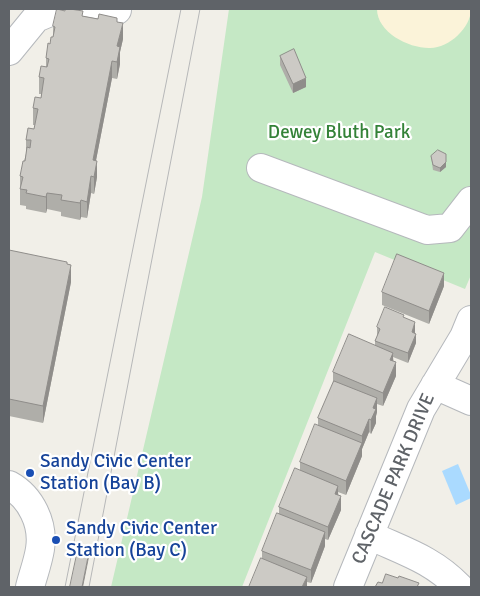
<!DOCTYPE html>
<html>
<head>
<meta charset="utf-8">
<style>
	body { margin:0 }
	#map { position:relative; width:480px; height:596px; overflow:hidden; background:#f1efe8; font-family:Signika,sans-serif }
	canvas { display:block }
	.frame { position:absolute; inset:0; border:10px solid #5f6368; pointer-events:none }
</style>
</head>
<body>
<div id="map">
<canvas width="480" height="596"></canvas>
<div class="frame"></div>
</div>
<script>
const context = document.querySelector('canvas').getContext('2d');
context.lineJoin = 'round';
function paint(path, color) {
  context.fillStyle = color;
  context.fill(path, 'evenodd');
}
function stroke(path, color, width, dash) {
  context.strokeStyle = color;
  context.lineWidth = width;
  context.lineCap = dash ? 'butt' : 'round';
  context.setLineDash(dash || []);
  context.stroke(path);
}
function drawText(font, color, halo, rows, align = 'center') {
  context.font = font + ' Signika,sans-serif';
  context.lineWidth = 4.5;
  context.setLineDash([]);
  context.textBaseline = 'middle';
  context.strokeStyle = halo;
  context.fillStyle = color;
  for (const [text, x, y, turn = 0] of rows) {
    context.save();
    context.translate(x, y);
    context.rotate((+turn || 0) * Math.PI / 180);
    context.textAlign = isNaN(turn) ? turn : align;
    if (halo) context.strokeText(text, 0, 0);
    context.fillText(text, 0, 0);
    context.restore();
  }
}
paint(new Path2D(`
	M229,9h242v266l-6,14 -90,-37 -133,335h-131l91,-390z`), '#c5e8c5');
paint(new Path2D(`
	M377,9h94c0,19 -23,40 -42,39 -21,0 -52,-16 -52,-39z`), '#fbf3d9');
paint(new Path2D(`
	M458,464l13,31v3l-15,7 -14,-34z`), '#aadaff');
const minor = new Path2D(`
	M9,51l27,-33 19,-8h62
	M261,168l166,62 23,-2 21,-27
	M435,385l36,16
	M9,485c22,12 35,39 31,64 -2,13 -7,26 -10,38
	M369,535c34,16 63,24 90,52
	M348,587l73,-178 43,-72 7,-17`);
stroke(minor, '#b5b8bc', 30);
stroke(minor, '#fff', 28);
stroke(new Path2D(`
	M65,587l116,-578
	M89,587l111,-578`), '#b6b7b8', 1);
paint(new Path2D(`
	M83,16l34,6 6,17 -3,13v12l-3,15 -5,-1 -16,82 1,17 -3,17 -3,-1 -4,25 -6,-1 -1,3 -19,-4v-4l-14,-3 -1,4 -20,-4v-3l-6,-1v-29l6,-22v-14l8,-11 1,-4h-2v-17l8,-10v-4h-2v-17l7,-10v-9l4,-14 3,-8v-10z
	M280,56l26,31 -13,6 -13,-28z
	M431,156l15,11 -6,5 -7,-2z
	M9,250l58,15 4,17 -28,141 -34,-7z
	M444,286l-15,38 -47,-19v-13z
	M404,318l11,14 1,11 -8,20 -15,-6 3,19 -13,30 -6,-2v8l-1,4v7l-5,11 -2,-2 -7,17v7l-16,39 -8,-3 3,18 -13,30 -3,-1v7l-14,37 -4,-1v5l-45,-28v-8l17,-37v-7l21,-37v-8l18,-36v-8l15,-35v-11l42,-27v-4l2,-4v-10z`), '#afaea9');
paint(new Path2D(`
	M123,23v16l-3,13v12l-3,15v-33z
	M112,61v17l-19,98v-16z
	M306,78v9l-13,6v-9z
	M97,161v16l-3,17v-17z
	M446,162v5l-6,5v-4z
	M91,176v17l-4,25v-16z
	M47,193v16l-1,4v-16z
	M81,200v17l-1,3v-17z
	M71,265v17l-28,141v-17z
	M444,273v13l-15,38v-13z
	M415,322v10l-3,9v-9z
	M416,334v9l-8,20v-10z
	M393,353v13l-3,-6z
	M396,362v14l-13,30v-13z
	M377,398v14l-1,4v7l-5,11v-14l2,-12z
	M369,419v13l-7,17v-13z
	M362,443v13l-16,39v-14z
	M338,486v14l-3,-6z
	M341,496v14l-13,30v-13z
	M325,532v14l-14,37v-13z
	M90,547v5l-7,35h-1z
	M307,577v10h-5z`), '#8f8d8a');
const building = new Path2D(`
	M57,9l8,2v-2h5l13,2 -1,5 16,3 1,-5 18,4v4l6,1 -6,23 3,1 -3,15 -5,-1 -19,99 4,1 -3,16 -3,-1 -4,26 -6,-2 -1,3 -19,-3 1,-5 -15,-2 -1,4 -20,-4 1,-3 -7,-1 3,-12 -3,-1 3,-15h2l2,-14 3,1 1,-8h-5l2,-12 6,1 4,-20 -5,-1 2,-11 6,1 3,-20 -5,-1 2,-11 6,1 2,-8 -3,-1 2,-15 2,1 1,-7h2l2,-10 -2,-1z
	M294,49l12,29 -13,6 -13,-28z
	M438,150l8,4v8l-6,6 -7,-3 -2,-9z
	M9,250l58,12v2l4,1 -28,141 -34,-7z
	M397,254l47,19 -15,38 -47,-19z
	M385,307l19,8 -1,2 12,5 -3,10 4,2 -8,19 -33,-12 5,-12 -3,-2z
	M349,334l44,19 -3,7 6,2 -13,31 -50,-21z
	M334,381l43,17 -4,10 3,1 -5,11 -2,-1 -7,17 -44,-18z
	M315,424l47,19 -16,38 -46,-19z
	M295,468l43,18 -3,8 6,2 -13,31 -49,-20z
	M277,513l48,19 -14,38 -49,-19z
	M79,545l11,2 -8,40h-12z
	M261,558l46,19 -5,10h-53z
	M386,574l12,4 1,-2 20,7 -2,4h-42l3,-5 4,1z`);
paint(building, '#cccac5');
stroke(building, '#8f8d8a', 1);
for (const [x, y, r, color] of [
	[30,473,5,"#1a4fb4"],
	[56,540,5,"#1a4fb4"]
]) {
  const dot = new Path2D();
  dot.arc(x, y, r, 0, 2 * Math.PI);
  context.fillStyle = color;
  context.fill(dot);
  stroke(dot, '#fff', 2);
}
drawText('19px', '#348238', '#fff', [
	["Dewey Bluth Park",339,133]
]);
drawText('19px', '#164399', '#fff', [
	["Sandy Civic Center",40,462],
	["Station (Bay B)",40,484],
	["Sandy Civic Center",66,529],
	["Station (Bay C)",66,551]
], 'left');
drawText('19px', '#5f6368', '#fff', [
	["CASCADE PARK DRIVE",394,479,-67]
]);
</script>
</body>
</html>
